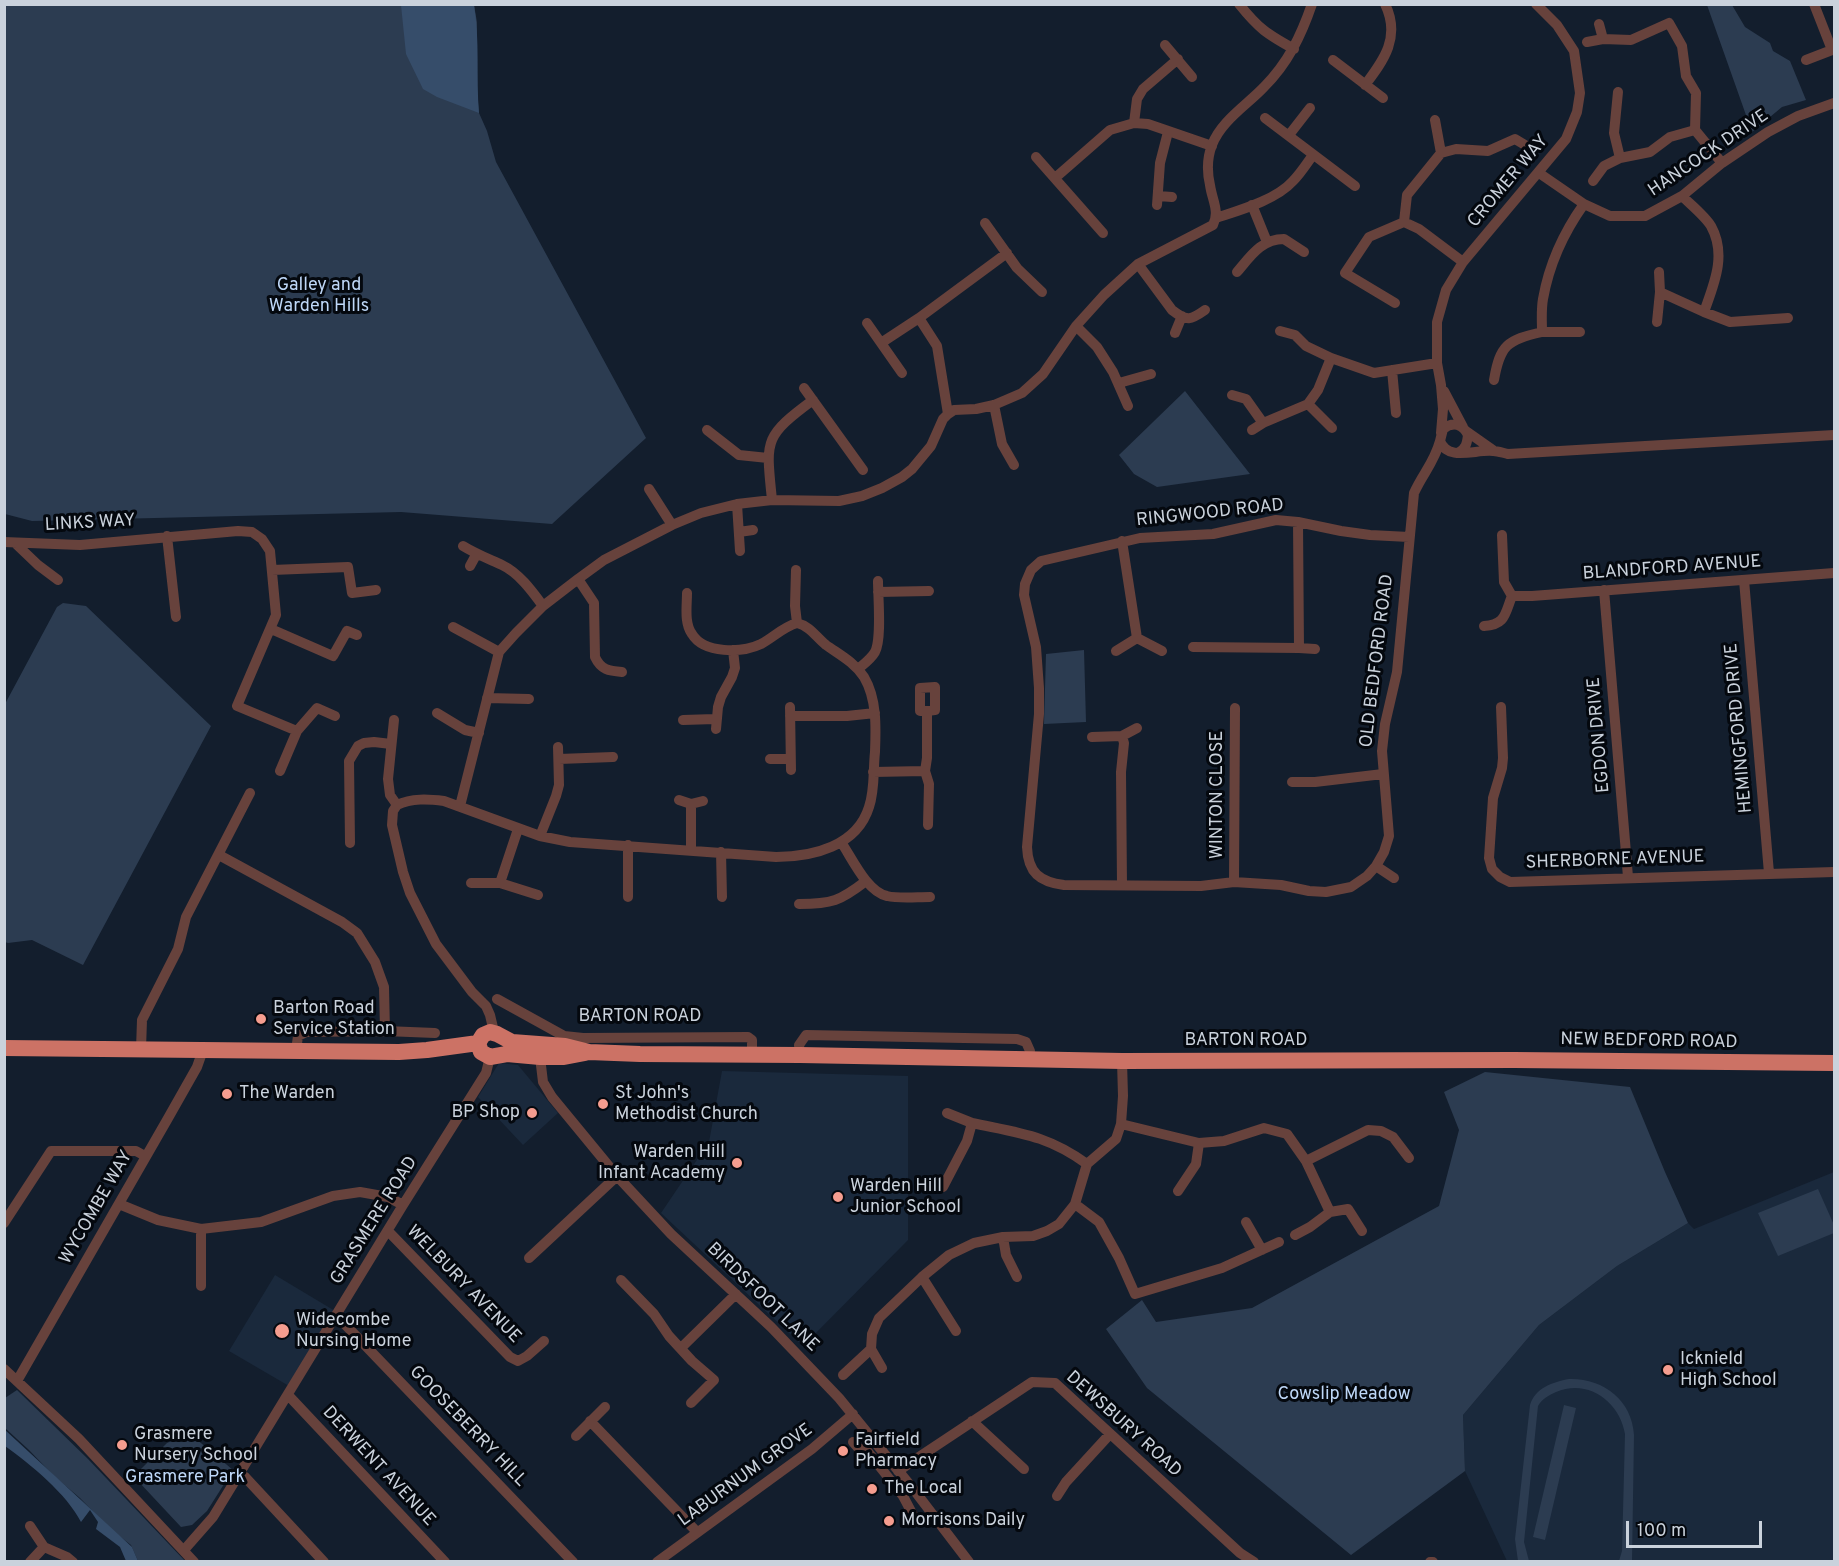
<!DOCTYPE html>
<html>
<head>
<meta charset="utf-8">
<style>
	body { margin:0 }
	#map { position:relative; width:1839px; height:1566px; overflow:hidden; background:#131e2d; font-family:Overpass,sans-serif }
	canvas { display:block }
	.frame { position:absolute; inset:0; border:6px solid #cad2dc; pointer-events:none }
	.scale { position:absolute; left:1626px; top:1521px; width:136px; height:27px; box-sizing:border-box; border:3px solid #cad2dc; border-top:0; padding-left:8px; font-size:18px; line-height:21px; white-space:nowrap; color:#cad2dc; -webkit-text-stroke:4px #04080e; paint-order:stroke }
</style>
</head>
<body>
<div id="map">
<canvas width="1839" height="1566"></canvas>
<div class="frame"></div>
<div class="scale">100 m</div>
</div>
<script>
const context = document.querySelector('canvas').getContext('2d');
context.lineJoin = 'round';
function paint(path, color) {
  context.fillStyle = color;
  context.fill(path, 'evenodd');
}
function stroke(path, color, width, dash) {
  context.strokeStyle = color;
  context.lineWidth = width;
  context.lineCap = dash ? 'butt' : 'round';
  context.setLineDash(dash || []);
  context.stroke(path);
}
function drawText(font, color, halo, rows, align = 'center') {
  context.font = font + ' Overpass,sans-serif';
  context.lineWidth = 6;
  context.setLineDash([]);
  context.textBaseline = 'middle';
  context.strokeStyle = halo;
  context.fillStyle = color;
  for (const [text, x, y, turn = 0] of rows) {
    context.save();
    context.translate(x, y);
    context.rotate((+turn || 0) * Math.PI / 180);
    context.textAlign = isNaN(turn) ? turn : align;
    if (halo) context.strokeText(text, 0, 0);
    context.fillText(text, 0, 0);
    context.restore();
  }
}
paint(new Path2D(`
	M499,1063l19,2 40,48 -35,32 -45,-48z
	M722,1071l186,5v164l-105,106 -142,-133 48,-71z
	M1834,1172v389h-327l-42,-90 -2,-56 76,-90 78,-59 71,-43 6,6z
	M275,1275l60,36 -46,75 -60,-35z`), '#1a293c');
paint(new Path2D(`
	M5,5h469l3,17v70l2,21 8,18 9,31 150,276 -94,86 -151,-12 -369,9 -27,-7z
	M1707,5h25l13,22 25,16 3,8 17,10 16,39 -24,7 -30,25z
	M1185,391l65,83 -93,13 -23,-13 -15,-19z
	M63,603l23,3 125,120 -128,239 -51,-25 -24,3 -3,-1v-238l52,-97z
	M1084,650l2,72 -42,2 2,-70z
	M1485,1072l145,15 35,85 23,51 -71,43 -78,59 -76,90 2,56 -114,84 -204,-167 -41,-59 36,-29 14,22 96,-14 187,-102 20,-76 -15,-38z
	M1818,1189l16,36v8l-56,23 -20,-43z
	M1569,1379c34,-1 63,21 65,56l-2,126h-13l3,-10 3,-117c-5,-32 -37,-56 -69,-42 -7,3 -14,7 -18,14l-14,136 5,19h-11l-3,-22 15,-134c5,-17 23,-23 39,-26z
	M17,1390l71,69 97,102h-47l-7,-16 -22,-17 -29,-30 -25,-21 -26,-27 -24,-22v-30z
	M1564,1405l12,3 -31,132 -12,-3z
	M189,1433l44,37 -26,41 -15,14 -11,2 -43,-46 -3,-6 32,-32z`), '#2c3c51');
paint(new Path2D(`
	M401,5h73c6,35 2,72 5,108l-42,-16 -14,-8 -17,-35z
	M4,1429l128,118 6,14h-12l-6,-14 -24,-18 2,-7 -8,-12 -9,12c-14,-28 -51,-58 -76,-76z`), '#364d6a');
stroke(new Path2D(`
	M1239,4c20,25 28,30 55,45
	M1599,24l4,15
	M1587,42l16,-3 28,1 38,-17 13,23 4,30 10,17 -1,37 27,33
	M1165,45l27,32
	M1333,60l50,38
	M1806,60l26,-10 -18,-46
	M1365,85c19,-25 36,-48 20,-81
	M1618,92l-4,41 6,25 30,-6 20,-15 25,-7
	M1265,118l90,68
	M1435,120l6,33
	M1134,123l3,-24 6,-10 35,-30
	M1289,135l21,-27
	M1036,157l67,76
	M1539,173l45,31 26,12h35l37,-20 40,-33 46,-31 30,-16 36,-13
	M1055,178l55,-48 24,-7 14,1 64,22
	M1593,181l11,-15 16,-8
	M1158,196l14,1
	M1682,196c8,8 23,20 29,30 16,29 3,58 -7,86l26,10 58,-4
	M1157,205l3,-42 8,-31
	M1252,205l15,37
	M1216,218c24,-8 60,-18 77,-37 8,-8 14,-18 20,-26
	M1404,222l3,-27 34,-42 15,-4 32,2 27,-12 10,6
	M985,223l32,45 25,24
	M1138,264l34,46c15,12 19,10 33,0
	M1237,272c13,-15 24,-33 47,-33l20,13
	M1659,272l1,20 44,20
	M1395,303l-50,-30 24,-36 35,-15 15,7 44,33
	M1657,322l3,-30
	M867,323l35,50
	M1076,326l21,21 16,25 15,34
	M1280,331l15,4 11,11 25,12 43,15 63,-10
	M1542,332h38
	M1175,333l7,-17
	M881,343l38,-25
	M1392,370l4,43
	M1494,380c6,-35 13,-40 48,-48 0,-11 -1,-22 1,-33 6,-34 21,-67 41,-95
	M1119,383l32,-9
	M804,388l59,82
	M1444,391l19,36
	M1232,395l14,4 17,24
	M1308,404l24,24
	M994,405l8,39 12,21
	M948,414l-11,-68 -18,-28 88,-65
	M707,430l32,25 29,3
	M1252,430l11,-7 45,-19 10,-14 13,-32
	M1466,431l27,19
	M1441,433l2,-24 -2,-24 -4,-22v-41l9,-32 17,-28 103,-123 11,-27 3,-19 -6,-42 -17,-26 -21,-21
	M1458,453c8,-4 9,-10 10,-18 -5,-11 -15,-14 -25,-6l-3,12c8,21 36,8 53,10 5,0 10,2 15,3l326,-19
	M649,489l23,36
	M772,500c-6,-60 -9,-63 41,-100
	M737,504l3,47
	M739,532l14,-2
	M1502,535l2,47 8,14
	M167,536l9,81
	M1409,537l-39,-2 -29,-4 -43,-9 -22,-2 -63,14 -73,4 -99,23 -10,9 -6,14 -1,11 12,52 3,41v26l-12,133c1,26 13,35 37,38l137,1 33,-4 47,3 28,6 17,1 25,-5 16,-11 9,-10 8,-14 5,-16 -7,-85 3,-27 12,-52 17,-179c9,-20 20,-30 26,-52
	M1122,541l15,97
	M4,542l76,3 158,-14 14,1 10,7 8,12 6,64 -39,91 60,25
	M15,543l23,22 20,15
	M463,546c13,8 26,13 39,19 17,8 30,26 41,41
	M470,566l6,-11
	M272,570l76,-3 4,26 24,-3
	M796,570l-1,36 2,17
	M578,579l16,24 1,54c6,13 14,14 27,15
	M1744,580l25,293
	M1604,590l24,287
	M878,592l51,-1
	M687,593c0,13 -3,30 5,41 12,20 50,19 69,10 13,-7 22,-17 36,-21
	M1512,596h20l302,-23
	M1484,626c22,-1 21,-13 28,-30
	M453,627l46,25
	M271,629l62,27 14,-25 10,4
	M1193,647l106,1 -1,-126
	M1299,648l16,1
	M1116,651l21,-13 25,13
	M858,669c6,-5 13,-10 17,-17 7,-13 3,-54 3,-71
	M487,698l42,1
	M790,707l1,63
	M1501,707l2,51 -1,10 -9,30 -4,60 3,11 8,8 10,5 324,-10
	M927,711l8,-1v-23l-15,1v23h7v47l-2,13 4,13 -1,41
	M437,713l28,17 14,3
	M790,716h57l28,-3
	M394,720l-6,59 2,16 7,10
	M683,720l32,-1
	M716,729l2,-22 3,-10 11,-20 3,-9 -2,-18
	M1122,736l2,7 -3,29 1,113
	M1092,737l30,-1 15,-8
	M559,759l54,-2
	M770,759h20
	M280,771l17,-40 20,-23 18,8
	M873,772l52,-1
	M1292,782h23l68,-8
	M679,800l12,4 12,-3
	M691,804v46
	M397,805c15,-7 31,-6 47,-4l96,35 30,6 206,15c37,0 81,-11 93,-50 6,-17 4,-37 6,-55 1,-25 2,-53 -11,-75 -10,-15 -24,-22 -38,-32 -10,-8 -16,-19 -29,-22
	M397,805l-4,6 -1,14 11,47 7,21 26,51 36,48 14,14 4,9 4,17
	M460,806l39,-154 17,-19 27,-27 35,-27 26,-19 68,-35 29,-12 36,-9 35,-4 67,1 23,-5 20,-8 20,-11 10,-8 19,-23 12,-27 5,-5 6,-4 22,-1 18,-4 28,-12 21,-19 33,-48 28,-31 34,-31 75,-39c7,-14 -1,-25 -3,-40 -3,-13 -3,-27 2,-40 9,-24 35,-40 52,-58 24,-24 37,-51 48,-83
	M540,836l16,-40 3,-11 -1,-38
	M841,842c11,16 26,50 46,54 13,3 29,1 43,1
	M350,843l-1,-82 9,-15 6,-3 10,-1 17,2
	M628,845v52
	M721,852l1,45
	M219,855l123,67 15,11 18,29 9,25 1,44
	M1376,866l18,12
	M1234,882l1,-174
	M471,883h29l38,12
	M500,883l18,-54
	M799,904c33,0 41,-3 67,-23
	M497,999l67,37 19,2 165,-1 4,3v15
	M141,1049l1,-29 36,-71 8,-32 64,-124
	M296,1051l2,-15 8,-4 79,-1 50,2
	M800,1055l-1,-10 7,-10 211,4 9,3 4,9 -1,8
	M540,1057l3,25 9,15 65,79 54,58 100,93 68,71 75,92 55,72
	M947,1113l25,10
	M1121,1124l78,19 25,-2 40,-13 23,6 19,27 24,51 18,-3 14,22
	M1306,1161l62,-31 13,1 12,6 16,21
	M943,1187l24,-46 5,-18c47,10 75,12 115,41
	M1178,1191l18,-27 3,-21
	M119,1204l39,16 43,9 60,-7 72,-26 27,-4 28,5 15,8
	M1075,1204l24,18 20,36 16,36 87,-26 57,-26
	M1246,1222l16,28
	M4,1223l47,-72h85l9,5
	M388,1231l122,126 8,4 9,-5 17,-15
	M1295,1235l15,-8 20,-15
	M1003,1237l3,18 11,22
	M529,1258l88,-82
	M922,1277l34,54
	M621,1280l33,34 15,22 23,25 22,19 -23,23
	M201,1286v-57
	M336,1315l237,247
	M681,1348l55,-54
	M871,1349l11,19
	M4,1369l75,70 115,123
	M843,1375l28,-26 1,-15 7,-16 43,-41 27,-22 25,-12 29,-6 30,-1 14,-5 12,-7 16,-20 12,-40 29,-25 5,-15 2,-28 -1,-35
	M17,1381l150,-261 30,-53 6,-17
	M288,1395l157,167
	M590,1421l107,111
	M972,1421l52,48
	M576,1436l29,-29
	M853,1442l7,8 5,-2 38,48 10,19
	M898,1471l134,-89 23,1 185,170 14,9
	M239,1473l6,4 79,85
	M1057,1496l9,-14 44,-48
	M30,1526l14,21 23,10 6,5
	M184,1550l29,-33 190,-312 83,-132 4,-16
	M30,1562l14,-15
	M657,1562l155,-113 41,-35
	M1430,1562h3`), '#67423c', 10);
stroke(new Path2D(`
	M478,1043l3,9 9,5 17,-3 33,3h24l21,-4
	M4,1048l395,4 28,-2 51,-7 5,-8 7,-3 7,2 15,8 53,4 24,6 51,2 160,1 322,6 392,-1 320,3`), '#cc7265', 16);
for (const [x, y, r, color] of [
	[261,1019,6,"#f59d8f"],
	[227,1094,6,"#f59d8f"],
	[603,1104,6,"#f59d8f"],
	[532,1113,6,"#f59d8f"],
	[737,1163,6,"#f59d8f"],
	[838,1197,6,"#f59d8f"],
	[282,1331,8,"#f59d8f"],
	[1668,1370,6,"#f59d8f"],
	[122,1445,6,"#f59d8f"],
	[843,1451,6,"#f59d8f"],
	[872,1489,6,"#f59d8f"],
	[889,1521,6,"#f59d8f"]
]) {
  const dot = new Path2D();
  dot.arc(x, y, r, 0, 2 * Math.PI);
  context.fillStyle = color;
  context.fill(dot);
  stroke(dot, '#04080e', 2);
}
drawText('18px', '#cad2dc', '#04080e', [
	["HANCOCK DRIVE",1709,154,-34],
	["CROMER WAY",1509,182,-50],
	["RINGWOOD ROAD",1210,514,-6],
	["LINKS WAY",90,524,-3],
	["BLANDFORD AVENUE",1672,569,-4],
	["OLD BEDFORD ROAD",1378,661,-83],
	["HEMINGFORD DRIVE",1740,728,-95],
	["EGDON DRIVE",1600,735,-95],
	["WINTON CLOSE",1218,795,-90],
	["SHERBORNE AVENUE",1615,861,-2],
	["BARTON ROAD",640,1017],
	["BARTON ROAD",1246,1041],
	["NEW BEDFORD ROAD",1649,1042,1],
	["WYCOMBE WAY",97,1208,-60],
	["GRASMERE ROAD",375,1221,-58],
	["WELBURY AVENUE",463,1285,46],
	["BIRDSFOOT LANE",762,1298,44],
	["DEWSBURY ROAD",1123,1425,42],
	["GOOSEBERRY HILL",467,1427,46],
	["DERWENT AVENUE",378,1467,47],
	["LABURNUM GROVE",746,1476,-36]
]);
drawText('18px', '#bed7f7', '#04080e', [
	["Galley and",319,286],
	["Warden Hills",319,307],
	["Cowslip Meadow",1344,1395],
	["Grasmere Park",185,1478]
]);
drawText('18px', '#cad2dc', '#04080e', [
	["Barton Road",273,1009],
	["Service Station",273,1030],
	["The Warden",239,1094],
	["St John's",615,1094],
	["Methodist Church",615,1115],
	["BP Shop",520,1113,"right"],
	["Warden Hill",725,1153,"right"],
	["Infant Academy",725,1174,"right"],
	["Warden Hill",850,1187],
	["Junior School",850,1208],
	["Widecombe",296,1321],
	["Nursing Home",296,1342],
	["Icknield",1680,1360],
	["High School",1680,1381],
	["Grasmere",134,1435],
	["Nursery School",134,1456],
	["Fairfield",855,1441],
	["Pharmacy",855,1462],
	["The Local",884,1489],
	["Morrisons Daily",901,1521]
], 'left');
</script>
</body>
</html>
